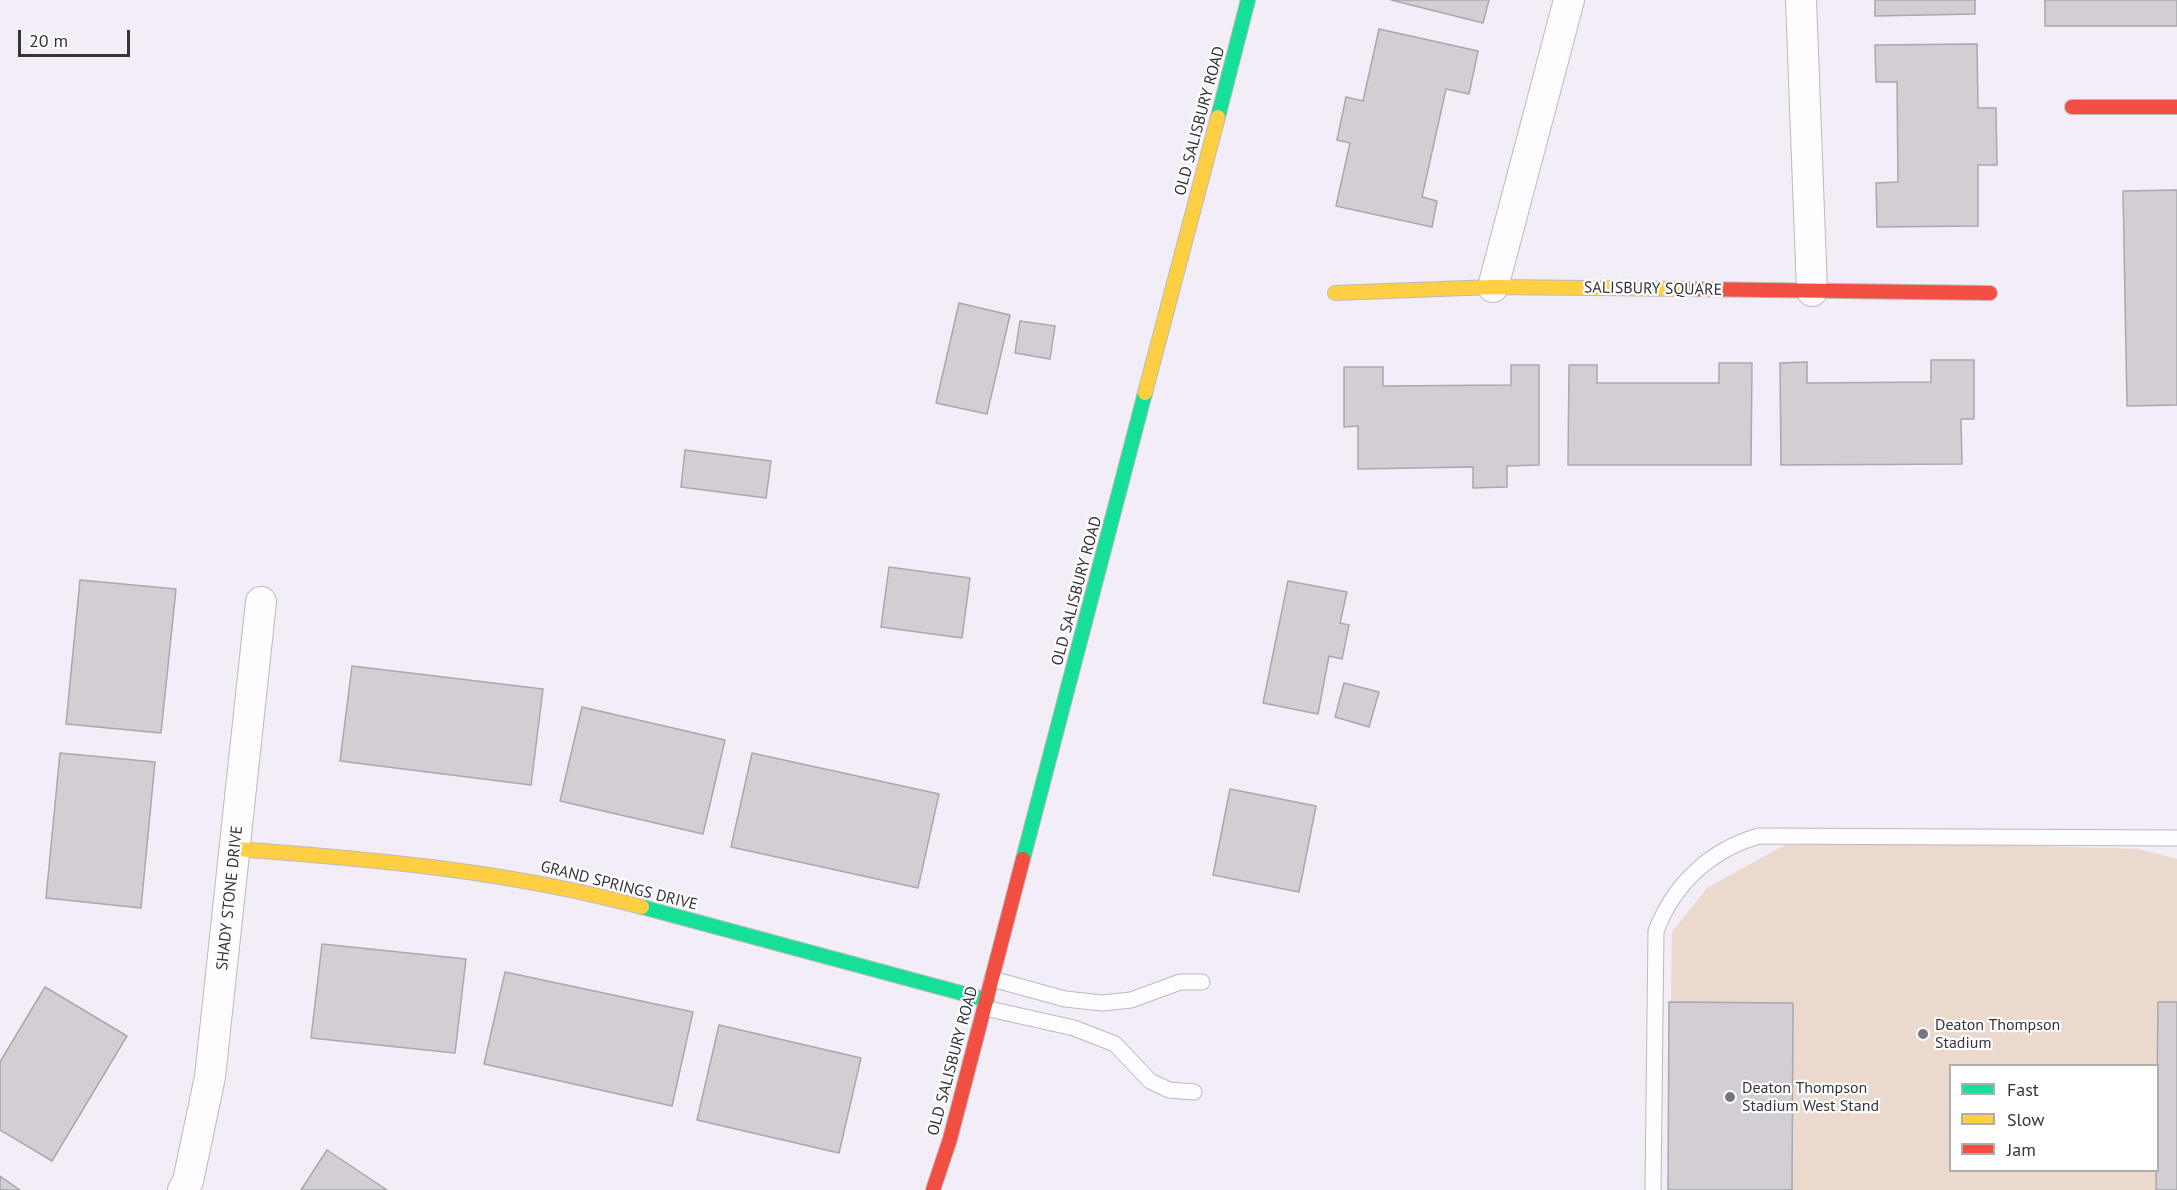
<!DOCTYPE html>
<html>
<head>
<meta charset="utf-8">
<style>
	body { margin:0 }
	#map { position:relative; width:2177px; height:1190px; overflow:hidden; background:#f2edf6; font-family:"PT Sans",sans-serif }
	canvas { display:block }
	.legend { position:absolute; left:1949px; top:1064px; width:210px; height:108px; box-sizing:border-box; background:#fff; border:2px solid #afadb0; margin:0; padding:8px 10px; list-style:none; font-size:18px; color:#37333a }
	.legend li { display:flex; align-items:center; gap:12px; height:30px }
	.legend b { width:30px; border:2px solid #afadb0 }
	.scale { position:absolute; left:18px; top:30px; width:112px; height:27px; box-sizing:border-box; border:3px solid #37333a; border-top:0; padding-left:8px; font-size:18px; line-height:21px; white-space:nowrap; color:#37333a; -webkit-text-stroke:4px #fff; paint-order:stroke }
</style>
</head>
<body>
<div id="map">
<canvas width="2177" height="1190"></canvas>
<ul class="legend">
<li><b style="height:8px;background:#16e098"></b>Fast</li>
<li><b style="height:8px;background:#ffcf43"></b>Slow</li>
<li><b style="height:8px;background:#f24e42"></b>Jam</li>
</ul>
<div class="scale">20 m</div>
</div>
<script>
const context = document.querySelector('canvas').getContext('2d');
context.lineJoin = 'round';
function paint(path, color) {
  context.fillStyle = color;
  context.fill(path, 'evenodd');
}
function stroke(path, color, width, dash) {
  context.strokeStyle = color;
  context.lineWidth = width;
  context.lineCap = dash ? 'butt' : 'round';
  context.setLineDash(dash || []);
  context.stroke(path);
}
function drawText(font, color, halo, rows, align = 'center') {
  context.font = font + ' "PT Sans",sans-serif';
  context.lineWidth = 4.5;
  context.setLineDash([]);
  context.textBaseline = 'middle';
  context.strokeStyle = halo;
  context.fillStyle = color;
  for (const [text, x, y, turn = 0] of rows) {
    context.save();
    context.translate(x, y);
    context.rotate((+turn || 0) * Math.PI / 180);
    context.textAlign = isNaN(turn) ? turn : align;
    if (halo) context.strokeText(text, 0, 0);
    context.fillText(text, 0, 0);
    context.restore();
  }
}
paint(new Path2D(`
	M1900,842l239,7 38,10v331h-509l4,-258 35,-44 78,-43zM1950,1066h208v104h-208z`), '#ead9cc');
const building = new Path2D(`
	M1391,0h98l-6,23z
	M1875,0h100v14l-100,2z
	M2045,0h132v26h-132z
	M1379,29l99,22 -9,43 -23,-5 -24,108 15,4 -5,26 -96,-21 14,-63 -13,-3 9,-43 17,4z
	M1977,44l1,64h18l1,57h-19v61l-101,1 -1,-44 22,-1 -1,-100h-21l-1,-37z
	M2177,190v215l-50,1 -4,-215z
	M959,303l51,12 -23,99 -51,-11z
	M1020,321l35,5 -5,33 -35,-6z
	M1931,360h43v59h-13l1,45 -181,1 -1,-102 27,-1v21l124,-1z
	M1719,363h33l-1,102h-183l1,-100h28v18h122z
	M1511,365h28v100l-32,1v21l-34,1v-21l-115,2v-43l-14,1v-60h39v19l128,-1z
	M685,450l86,11 -5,37 -85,-11z
	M889,567l81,11 -8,60 -81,-11z
	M80,580l96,9 -15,144 -95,-9z
	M1288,581l59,11 -7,31 9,2 -7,34 -13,-3 -11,58 -55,-11z
	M352,666l191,23 -12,96 -191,-24z
	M1344,683l35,9 -10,35 -34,-10z
	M582,707l143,33 -22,94 -143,-33z
	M60,753l95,9 -14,146 -95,-10z
	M752,753l187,41 -21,94 -187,-41z
	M1230,789l86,17 -17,86 -86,-17z
	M322,944l144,15 -11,94 -144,-15z
	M505,972l188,40 -21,94 -188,-42z
	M45,987l82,49 -75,125 -52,-31v-68z
	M1669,1002l124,1 -1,187h-124z
	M2158,1002h19v188h-21z
	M719,1025l142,33 -22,95 -142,-33z
	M327,1150l60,40h-86z
	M0,1176l20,14h-20z`);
paint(building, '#d2ced4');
stroke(building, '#aaa7ad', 1.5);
const lane = new Path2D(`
	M992,979l73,20 37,4 29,-3 49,-18h22
	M985,1008l89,20 41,16 35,37 19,9 25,2
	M1653,1190l3,-259c18,-47 54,-81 103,-95l418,2`);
const street = new Path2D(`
	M1801,0l11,291
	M1493,287l76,-287
	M183,1190l5,-9 22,-104 51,-475`);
const fast = new Path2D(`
	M1218,117l30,-117
	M1023,859l122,-466
	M642,907l345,93`);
const slow = new Path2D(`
	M1335,293l158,-6 198,2
	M1145,393l73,-276
	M236,849c137,10 273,22 406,58`);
const jam = new Path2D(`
	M2072,107h105
	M1691,289l299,4
	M933,1190l17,-51 73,-280`);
stroke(lane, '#bcb9bf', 17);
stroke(street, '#bcb9bf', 32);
stroke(fast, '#bcb9bf', 16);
stroke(slow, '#bcb9bf', 16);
stroke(jam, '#bcb9bf', 16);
stroke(lane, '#fdfcfe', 15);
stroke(street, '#fdfcfe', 30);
stroke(fast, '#16e098', 14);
stroke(slow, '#ffcf43', 14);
stroke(jam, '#f24e42', 14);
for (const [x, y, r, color] of [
	[1923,1034,6,"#78747c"],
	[1730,1097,6,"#78747c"]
]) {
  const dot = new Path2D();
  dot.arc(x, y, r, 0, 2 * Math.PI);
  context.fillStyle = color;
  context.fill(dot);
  stroke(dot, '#fff', 2);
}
drawText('16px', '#37333a', '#fff', [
	["OLD SALISBURY ROAD",1200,121,-75],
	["SALISBURY SQUARE",1653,289,1],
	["OLD SALISBURY ROAD",1077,591,-75],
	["GRAND SPRINGS DRIVE",619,886,14],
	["SHADY STONE DRIVE",230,898,-84],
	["OLD SALISBURY ROAD",953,1061,-75]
]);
drawText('16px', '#37333a', '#fff', [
	["Deaton Thompson",1935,1025],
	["Stadium",1935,1043],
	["Deaton Thompson",1742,1088],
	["Stadium West Stand",1742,1106]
], 'left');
</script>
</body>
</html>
